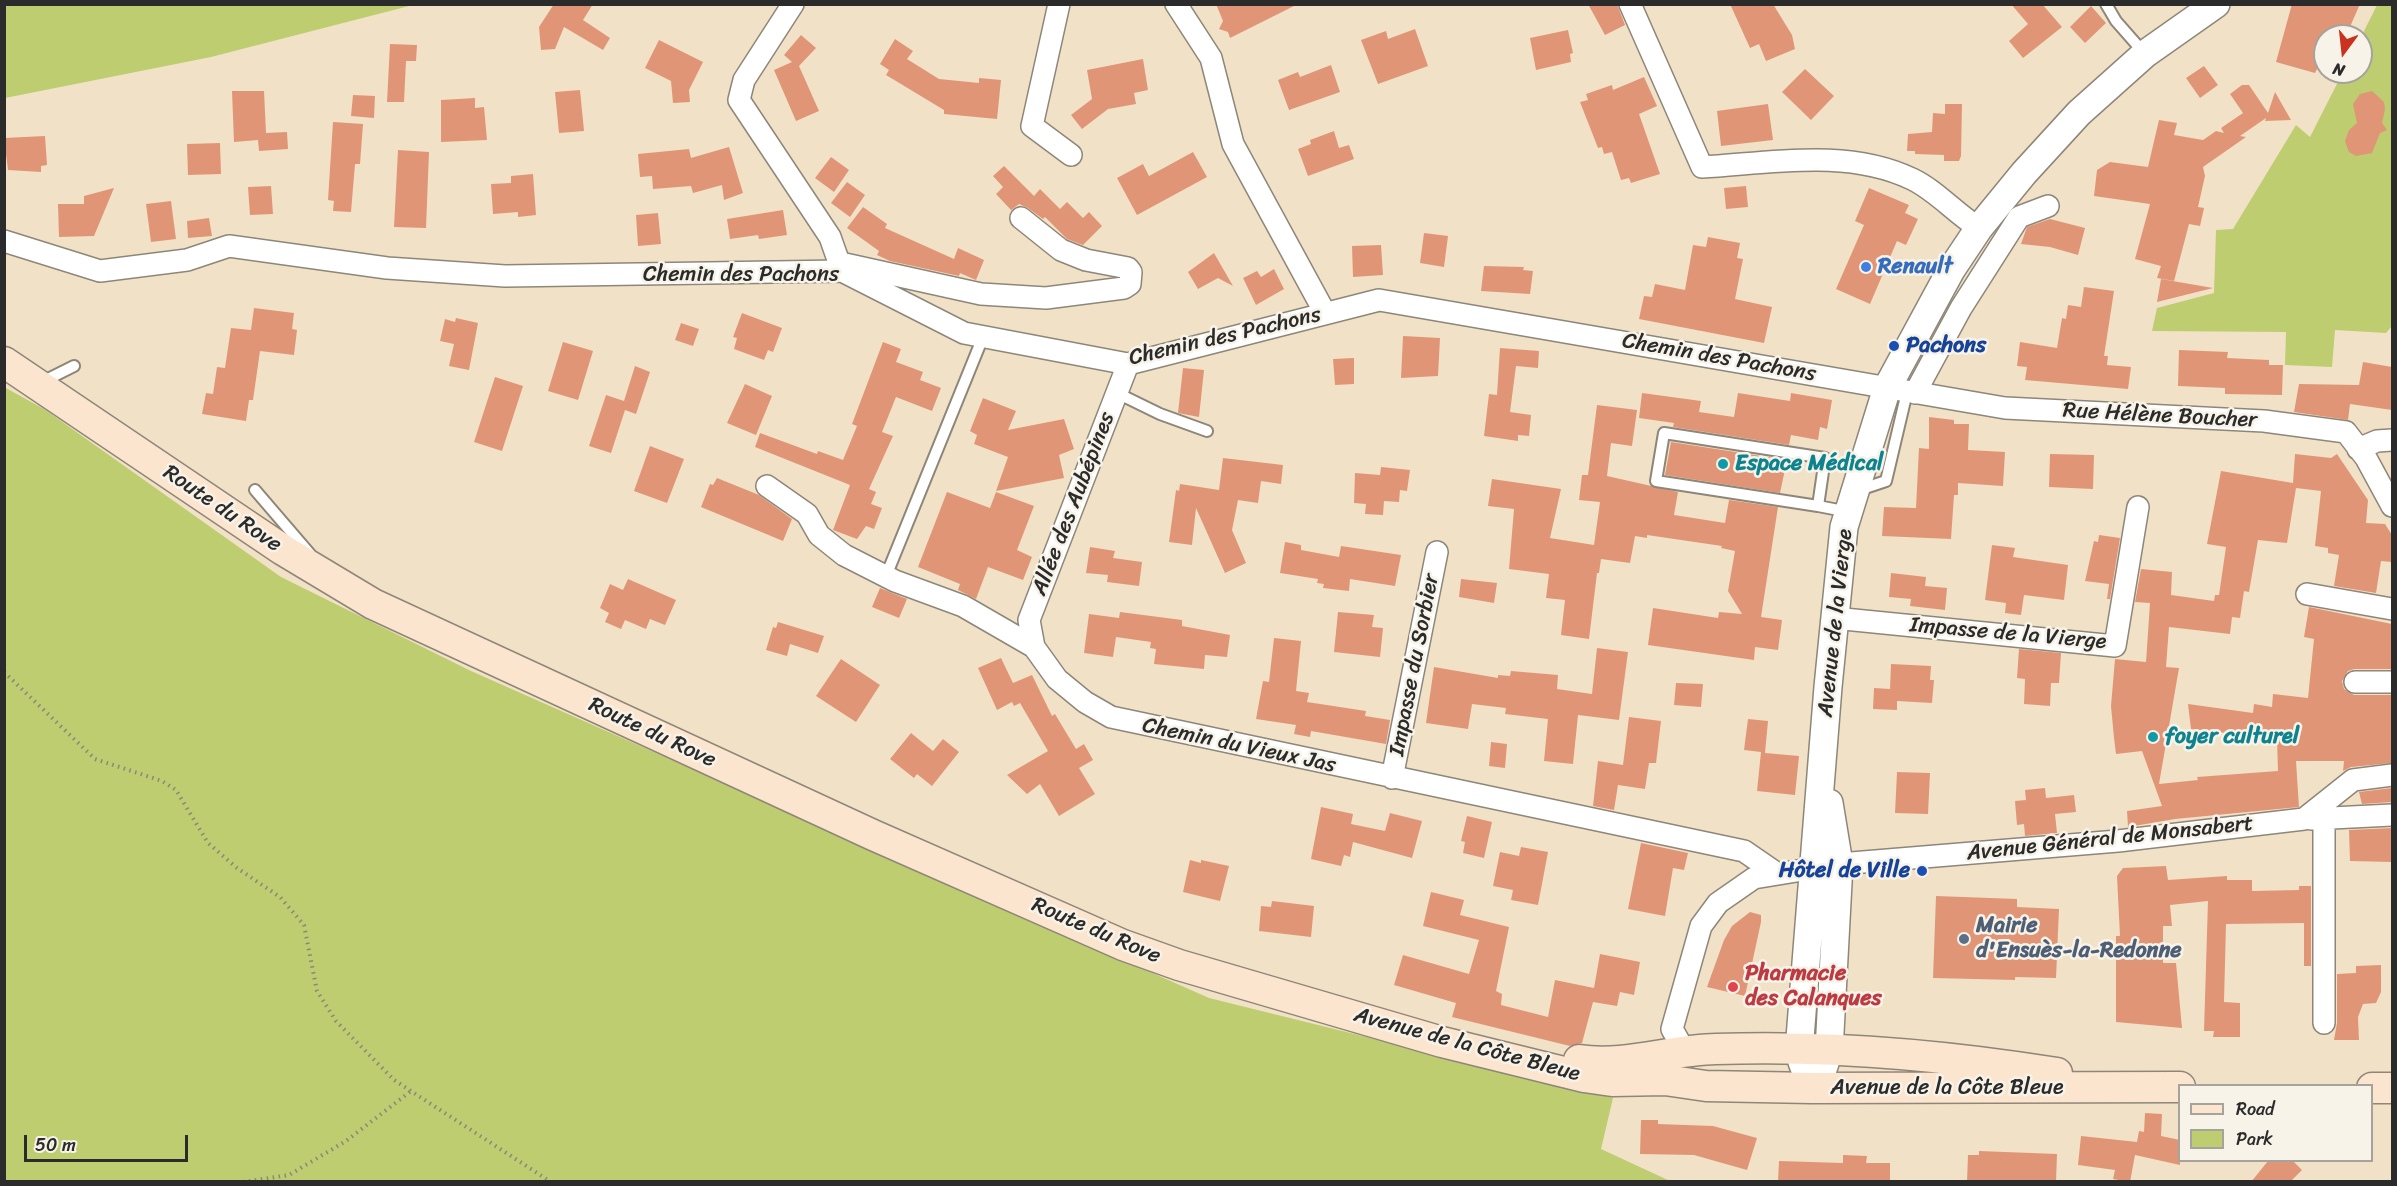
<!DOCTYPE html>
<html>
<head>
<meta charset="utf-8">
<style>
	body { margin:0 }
	#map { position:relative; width:2397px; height:1186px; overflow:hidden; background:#f1e2c7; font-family:Sriracha,sans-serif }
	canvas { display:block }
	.frame { position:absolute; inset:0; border:6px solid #2b2b2b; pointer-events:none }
	.legend { position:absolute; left:2178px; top:1084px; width:195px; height:78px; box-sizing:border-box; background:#f7f3e8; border:2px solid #a5a39c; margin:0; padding:8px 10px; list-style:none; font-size:18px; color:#2b2b2b }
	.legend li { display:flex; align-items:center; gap:12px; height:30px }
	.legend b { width:30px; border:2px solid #a5a39c }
	.north { position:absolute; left:2313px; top:24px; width:60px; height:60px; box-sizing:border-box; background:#f7f3e8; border:2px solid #a5a39c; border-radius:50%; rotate:195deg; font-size:16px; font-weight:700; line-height:24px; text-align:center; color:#2b2b2b }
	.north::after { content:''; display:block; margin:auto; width:21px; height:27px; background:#c8321e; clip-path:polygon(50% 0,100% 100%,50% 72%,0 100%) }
	.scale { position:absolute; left:24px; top:1135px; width:164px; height:27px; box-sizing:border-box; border:3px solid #2b2b2b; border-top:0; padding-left:8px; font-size:18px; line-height:21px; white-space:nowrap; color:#2b2b2b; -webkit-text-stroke:4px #f7f3e8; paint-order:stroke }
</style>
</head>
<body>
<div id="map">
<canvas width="2397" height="1186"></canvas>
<div class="frame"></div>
<ul class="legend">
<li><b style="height:8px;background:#fce5cf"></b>Road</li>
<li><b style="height:16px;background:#bdcd6f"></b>Park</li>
</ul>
<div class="north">N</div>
<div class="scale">50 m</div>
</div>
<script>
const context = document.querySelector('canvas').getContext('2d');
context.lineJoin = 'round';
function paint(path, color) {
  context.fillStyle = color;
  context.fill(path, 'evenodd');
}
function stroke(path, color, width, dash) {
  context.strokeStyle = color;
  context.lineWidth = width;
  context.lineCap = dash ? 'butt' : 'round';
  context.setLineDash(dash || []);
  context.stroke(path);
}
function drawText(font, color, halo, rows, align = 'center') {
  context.font = font + ' Sriracha,sans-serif';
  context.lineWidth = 5;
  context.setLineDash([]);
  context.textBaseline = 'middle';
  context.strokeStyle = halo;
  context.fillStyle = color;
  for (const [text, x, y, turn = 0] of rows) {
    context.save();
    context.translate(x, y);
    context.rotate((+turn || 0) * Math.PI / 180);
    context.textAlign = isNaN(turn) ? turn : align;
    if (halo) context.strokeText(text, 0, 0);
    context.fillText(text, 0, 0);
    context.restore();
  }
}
paint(new Path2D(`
	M5,4h407l1,1 -202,52 -206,41z
	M2377,5h15v321l-6,7 -51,-3 -3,37 -47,-2 1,-33 -134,-1 5,-23 57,-15 2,-63 17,-1 63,-104 14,12 33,-65h18v-35z
	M4,387l40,22 237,168 190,94 738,327 404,100 -12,51 69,32h-1665z`), '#bdcd6f');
paint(new Path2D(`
	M554,4h39l-10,16 27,18 -7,12 -39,-23 -9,22 -14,1 -2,-23z
	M1216,4h82l-68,34 -2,-6 -9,-3 4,-8z
	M1588,4h29l8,21 -20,10z
	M1730,4h43l19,31 3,14 -29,12 -7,-17 -9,4z
	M2011,4h31l20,23 -39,31 -14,-17 19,-17z
	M2292,4h68l-14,32h-21v35l-8,-2 -2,4 -39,-11z
	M2091,6l15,17 -21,20 -15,-16z
	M1415,29l13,37 -50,18 -17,-44 25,-9 2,8z
	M1568,30l5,23 -3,1 1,8 -35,8 -6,-32z
	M801,35l15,13 -17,18 20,45 -23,10 -22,-51 18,-8 -8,-7z
	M895,39l18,12 -6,8 32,20 40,4v-5l22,2 -4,39 -53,-5v-4l-58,-35 3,-5 -9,-6z
	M659,40l44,22 -14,28 1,12 -17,1 -2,-22 -26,-13z
	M390,44l27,1 -1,16h-10l-2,41h-17z
	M1143,59l5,31 -14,3 2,11 -28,5 -26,20 -11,-14 21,-16 -5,-29z
	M1331,65l9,27 -51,18 -11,-30 20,-8 2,5z
	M2204,66l14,19 -18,13 -14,-20z
	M1805,69l29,27 -23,24 -29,-28z
	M1644,77l13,29 -18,8 21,60 -29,9 -2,-5 -8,2 -9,-28 -8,2 -2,-7 -4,1 -18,-46 8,-2 -2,-6 26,-9 1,5z
	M2242,85h7l19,28 7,-21 16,28 -26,1 1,-3 -26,18 6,1 -43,30 2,9 -7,31 6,1 -4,18 -11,-2 -15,57 -17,-3 4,-12 -26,-7 15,-55 -56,-8 3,-26 13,-8 38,5 11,-47 18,3 -3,12 29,5 13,-9 8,2 -3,-5 22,-15 -13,-19z
	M580,90l4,41 -25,2 -4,-41z
	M232,91h32l2,42 21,-1 1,17 -29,2 -1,-11 -24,2z
	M2372,91l12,11 1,7 -3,14 5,7 -7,3 -8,20 -16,3 -7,-4 -4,-11 4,-11 8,-7 -4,-19 7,-10z
	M353,95l22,1 -1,22 -23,-2z
	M475,98v10l9,-1 3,33 -46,2v-42z
	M1768,104l5,36 -52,6 -4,-35z
	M1945,104h17l-1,52 -2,5h-15v-6l-29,-1v-3h-8l1,-17 24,-2 1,-19 12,1z
	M333,122l30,2 -3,40h-5l-4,48 -18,-1 1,-10 -6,-1z
	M1334,131l5,17 10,-3 5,14 -46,17 -10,-27 13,-5 -1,-4z
	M45,136l2,29 -6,1v6l-33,-2 -4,-32z
	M220,143l1,31 -33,1 -1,-31z
	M729,147l14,46 -19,7 -2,-15 -29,8 -2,-7 -38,3 -1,-13 -12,1 -2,-23 51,-5 2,9z
	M398,150l31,2 -3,76 -32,-1z
	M1193,152l14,25 -70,38 -20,-37 26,-14 6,12z
	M831,157l18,13 -15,22 -19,-14z
	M1004,166l30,30 6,-7 20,20 7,-7 16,16 6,-6 13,14 -19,19 -16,-6 -22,-22 -2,2 -15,-11 -9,-4 -8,6 -15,-16 7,-7 -10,-11z
	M533,174l3,41 -18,2v-5l-25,2 -2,-30 20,-1v-7z
	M847,182l18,13 -15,22 -19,-14z
	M271,186l2,28 -23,1 -2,-28z
	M1746,186l2,21 -22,2 -2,-21z
	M114,188l-20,48 -35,1 -1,-33h26v-8z
	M1869,188l40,17 -4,8 13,6 -12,26 -9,-4 -27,63 -34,-15 28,-64 -9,-4z
	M171,201l5,38 -25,3 -5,-38z
	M863,207l24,17 -2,4 69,31 4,-11 26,12 -8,20 -16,-7 -1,3 -69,-15 -13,-6 2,-4 -32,-23z
	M783,210l4,25 -28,4 -1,-4 -28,4 -3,-20z
	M658,213l3,31 -23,2 -2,-31z
	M209,218l3,18 -24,2 -1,-17z
	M2050,219l35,9 -7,27 -28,-8 -29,-3 6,-17z
	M1424,233l24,3 -4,31 -24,-4z
	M1708,237l32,6 -3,15 6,1 -8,40 37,8 -8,36 -125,-24 5,-23 8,1 3,-13 30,6 8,-45 13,2z
	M1381,245l2,30 -30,2 -1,-31z
	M1214,253l19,33 -15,-8 -20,11 -10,-17z
	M1484,266l40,1 -1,3 10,1 -3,23 -49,-3z
	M1274,269l10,20 -28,16 -13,-27 14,-7 4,6z
	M2161,279l52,9 -56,14z
	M2084,287l30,4 -10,65h4l-1,9 24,2 -3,22 -103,-9 2,-13 -10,-1 3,-24 37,6 5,-30 4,1 2,-14 13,2z
	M254,308l40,5 -2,16 5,1 -3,25 -34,-4 -7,49h-4l-3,21 -44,-7 4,-21 7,1 4,-27 8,1 6,-40 20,2z
	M742,313l40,15 -9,24 -5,-2 -4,10 -30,-11 3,-11 -4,-1z
	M456,318l22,5 -9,47 -20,-4 5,-22 -14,-3 5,-22 10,3z
	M681,323l18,6 -6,17 -18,-6z
	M1403,336l37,2 -2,38 -37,2z
	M563,342l30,9 -15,49 -30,-9z
	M883,342l18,7 -5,13 27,10 -3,8 21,8 -9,23 -36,-14 -14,35 11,4 -24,53 7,3 -5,12 11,4 -8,21 -8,-3 -9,13 -24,-9 17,-45 -95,-38 5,-14 57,21 1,-3 25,9 14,-34 -5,-2z
	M1500,348l39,3 -1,17 -22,-2 -6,46 21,3 -2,21 -11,-1v6l-34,-5 5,-42 8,1z
	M2179,350l49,2 -1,6 42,2v5h14l-1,30 -57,-1v-6l-47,-2z
	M1354,358v26l-19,1 -2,-26z
	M2363,362l29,5v43l-42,-6 -2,16 -54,-8 5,-28 60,1z
	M635,366l15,6 -14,42 -11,-4 -14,43 -22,-7 17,-51 18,6z
	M1183,368l21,2 -5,47 -21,-4z
	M495,377l28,9 -21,65 -28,-9z
	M745,384l27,12 -16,39 -29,-12z
	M1642,393l59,8 -2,11 35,5 4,-24 52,8 1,-8 41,7 -5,29 -7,-2 -2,13 -27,-5 -2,10 -116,-18 1,-4 -35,-5z
	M983,398l33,13 -8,19 56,-11 10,30 -15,6 5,23 -68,13 12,-34 -34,-13 3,-9 -7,-4z
	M1597,405l40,5 -5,36 -21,-3 -4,33 71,16 -4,23 51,8 4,-23 49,7 -17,110 21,3 -4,30 -23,-3 -1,13 -106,-15 5,-37 65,10 1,-6 23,2 -14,-23 7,-40 -14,-3 1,-2 -75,-11v3l-12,-2 -5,27 -29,-4 -2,14h-2l-8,66 -28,-4 4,-35 -19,-2 3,-24 -40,-5 5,-60 -26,-3 4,-27 69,10 -11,49 44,7 6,-43 -21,-2 3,-25h6z
	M1929,417l25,3v4h15l-1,26 37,2 -2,34 -45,-3v12h-4l-3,44 -69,-3 2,-29 32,1 3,-60 10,1z
	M1671,442l116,18 -7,33 -115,-18z
	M650,446l34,13 -17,44 -33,-12z
	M2050,454l44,1 -1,34 -44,-2z
	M2295,454l36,4 6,-4 31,46 -2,23 19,1 7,11v27l-11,-1 -5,32 -42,-7 5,-31 -11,-2v-5l-13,-2 6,-55 -25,-3 -9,55 -29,-3 -9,52 -5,-1 -4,27 -8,-1 -2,17 -61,-7 -3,40 13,1 -20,116 39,-4 -1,-3 81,-6 -1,-32 -86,-10 -3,-25 65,9 1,-9 18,3 1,-13 35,4 6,-59 -10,-2 5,-30 83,17v45h-38l-6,2 -6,10 2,8 10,6h38v68l-41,4 -8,4 1,-10h-48l3,46 -124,12 -47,8 -1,-16 35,-5 -20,-55 -26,3 -2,-16 -3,-32 4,-47 31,3 4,-59 -15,-1 6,-33 31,3 -1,23 43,6 1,-6h4l7,-48 -19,-3 14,-73 72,12z
	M1223,458l60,7 -2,19 -20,-3 -3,22 -20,-3 -6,30 14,33 -21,10 -29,-65 -4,37 -23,-3 7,-52 3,1 1,-7 39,6z
	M1381,467l29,3 -3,21 -7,-1 -1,12 -15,-1 -1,14 -18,-1 1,-10 -12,-1 1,-30 25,2z
	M717,478l42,17 33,24 -9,22 -82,-34 9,-23 3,1z
	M947,492l43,16 6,-16 38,14 -17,44 15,7 -9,23 -35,-13 -12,32 -18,-9 2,-6 -42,-17z
	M2099,535l21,3 -10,61h-3l2,-15 -24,-3 9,-40 4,1z
	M1285,542l16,3v5l38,7 2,-11 60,9 -6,31 -45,-7 -1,12 -26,-3 1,-4 -7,-1 1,-4 -38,-6z
	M1992,545l23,3 -2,9 55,8 -4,35 -40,-5 -3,20 -16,-2 1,-10 -21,-3z
	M1090,547l25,4 -2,7 29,4 -3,24 -32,-4 1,-7 -22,-2z
	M1891,573l35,4 -1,9 22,2 -2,22 -35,-4 1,-7 -22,-2z
	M628,579l48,21 -11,25 -15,-6 -4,10 -21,-9 -4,9 -16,-7 4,-9 -9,-5 10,-24 13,6z
	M1461,579l36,4 -3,20 -35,-6z
	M880,588l27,11 -8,19 -27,-11z
	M1120,612l62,8v6l48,9 -3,22 -22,-2 -1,14 -50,-5 2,-15 -6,-1 1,-6 -35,-5 -3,20 -29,-4 5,-39 30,4z
	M1338,612l36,3 -2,12 11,1 -3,29 -46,-5z
	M778,622l46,14 -6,17 -28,-9 -3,12 -21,-6 7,-23 3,1z
	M1274,638l27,3 -5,50 13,2 -2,9 59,9 -1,5 25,4 -4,24 -75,-13 -1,6 -16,-3 2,-9 -40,-6 7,-38 6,1z
	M1597,648l31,4 -9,68 -41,-5 -5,49 -29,-3 4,-42 -43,-5 1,-6 -34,-4 -4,25 -42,-6 8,-56 64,11v-3l12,1 1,-5 47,4 -1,14 35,5z
	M2019,649l42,4 -2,30h-8l-1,23 -26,-2 1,-25 -8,-1z
	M1001,658l12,25 19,-8 20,41 3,-2 21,35 8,-5 9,16 -14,8 16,26 -36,22 -19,-32 -13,10 -20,-19 41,-24 -28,-48 -6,3 -2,-4 -15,8 -19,-42z
	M841,659l39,26 -24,37 -40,-26z
	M1891,664l40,2 -1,14h4l-2,23 -35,-2v9l-24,-1 1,-21 16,1z
	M1676,683l27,1 -2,23 -27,-2z
	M1629,717l32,4 -5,42h-7l-4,26 -27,-4 -4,25 -21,-4 5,-45 25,4z
	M1748,719l20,2 -3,32 34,3 -4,39 -38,-4 4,-39 -17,-2z
	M911,733l22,18 10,-12 16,13 -27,34 -15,-12 -3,4 -24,-19z
	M1491,742l16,2 -2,24 -16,-2z
	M1897,772l33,1 -2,41 -33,-1z
	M2045,788l1,10 28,-3 2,17 -21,2 2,19 -32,3 -1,-12 -7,1 -2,-24 11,-1 -1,-10z
	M2392,788v14l-30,2 -3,-12z
	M1321,807l32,7 -2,10 34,7 5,-18 32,8 -10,37 -59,-16 -3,15 -6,-2 -3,11 -30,-7z
	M1467,816l25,6 -8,36 -21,-5 2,-11 -4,-1z
	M2392,828v34l-42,-1 -1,-31z
	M1641,843l47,10 -4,17 -11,-2 -8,48 -37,-7z
	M1521,847l27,5 -10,53 -27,-5 2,-10 -20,-4 7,-34 19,4z
	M1190,860l11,3v-3l28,6 -9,35 -37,-9z
	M2166,866l2,14 59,-4v4h25v11l47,-1v-4h12v80h-7v-43l-78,1 -2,78 16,1v34h-27l1,-6h-10l4,-130 -38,4 2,21h-9v37h13l6,65 -66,-6v-86h4l-3,-60 6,-8z
	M1431,892l33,8 -4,15 49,12 -13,64 6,3 -1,11 47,12 7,-37 39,8 6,-34 40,8 -6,33 -14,-3 -3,14 -24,-4 -11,41 -12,3 -118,-29 4,-14 -62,-18 9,-30 66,19 10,-34 -56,-14z
	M1936,896l81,3v8l42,2 -3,69 -41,-1v3l-82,-2z
	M1272,901l42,5 -3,31 -52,-6 2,-25 10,1z
	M1750,912l11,3v7l-16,74 -38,-9 17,-47 8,-14z
	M2381,965v27l-5,11 -13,1 -5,13 1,23h-25l3,-17v-49l19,-1v-7z
	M2145,1113l17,1 -1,22 19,4v25l-45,-10 -5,27 -17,-3 2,-9 -37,-5 3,-29 56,6 2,-11 5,1z
	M1641,1120h17v4l55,2 44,12 -10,32 -53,-15 -54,-1z
	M1979,1151l78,3 -1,28h-89l1,-27h11z
	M1843,1155l24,1 -1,7h24v19h-112l1,-21 64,2z
	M2268,1161h25l9,9 -12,12h-39z`), '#e19577');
const service = new Path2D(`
	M2106,4l10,17 29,33
	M42,382l32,-16
	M1117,393l43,21 47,17
	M255,490l55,64
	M1859,490l27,-9 21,-89
	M1818,506l-162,-25 8,-48 161,25 -7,48 31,6
	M886,576l97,-239`);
const minor = new Path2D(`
	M793,4l-49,76 -5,20 91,137 12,34
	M1059,4l-27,122 39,29
	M1176,4l35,54 22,86 92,169
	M1630,4l72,163c69,-4 146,-19 210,12 25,12 44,35 67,49
	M4,241l96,30 87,-11 42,-14 158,22 118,8 337,-5 122,62 164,31 251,-64 626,108 259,13 82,11 20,26 26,48
	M845,264l136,30 65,4 78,-10 6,-4 1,-12 -3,-4 -42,-8 -25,-10 -40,-32
	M1915,393l46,-85 58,-91 29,-11
	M2358,449l19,-8 15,-1
	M767,486l40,28 12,21 25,20 51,26 68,25 71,41 23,32 28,23 26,15 633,134 32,22
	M2307,594l85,15
	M1834,618l281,28 23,-139
	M1034,647l-5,-27 99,-256
	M2355,682h37
	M1392,778l45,-226
	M2311,819l81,-4
	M2324,1023v-205
	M1685,1052l-13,-23 29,-103 17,-23 36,-25 85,-14 279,-23 186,-22 49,-39 39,-5`);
const tertiary = new Path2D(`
	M1823,1069l6,-18 10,-187 -10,-61
	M1812,1088l-10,-26 -2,-24 28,-351 16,-160 43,-139 64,-118 28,-42 45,-55 55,-60 66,-59 71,-50`);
const secondary = new Path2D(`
	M4,362l279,188 90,54 500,231 250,110 56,20 263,77 142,35 28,4 53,-1 41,6 106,2 368,-1
	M1579,1060c45,7 91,-10 137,-11 114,-4 228,6 341,24
	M2372,1088h20`);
stroke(service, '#8e8679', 14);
stroke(minor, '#8e8679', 24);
stroke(tertiary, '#8e8679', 30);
stroke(secondary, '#8e8679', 33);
stroke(new Path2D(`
	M4,672l91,87 67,22 14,9 32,53 29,25 43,29 24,28 13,66 19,30 58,59 157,102
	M243,1182l46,-7 57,-34 65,-50`), '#8e8679', 4, [1.5, 4.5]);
stroke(service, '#fff', 10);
stroke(minor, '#fff', 21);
stroke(tertiary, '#fff', 27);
stroke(secondary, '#fce5cf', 30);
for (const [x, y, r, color] of [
	[1866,267,6,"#3f7fe0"],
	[1894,346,6,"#1a4fb4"],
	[1723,464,6,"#0f9aa8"],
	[2153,737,6,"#0f9aa8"],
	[1922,871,6,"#1a4fb4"],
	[1964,939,6,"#5c6f8a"],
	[1733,987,6,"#e0444e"]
]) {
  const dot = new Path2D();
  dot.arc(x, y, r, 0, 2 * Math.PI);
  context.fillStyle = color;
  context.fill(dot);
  stroke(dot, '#f7f3e8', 2);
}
drawText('bold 22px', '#366cbe', '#f7f3e8', [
	["Renault",1878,267]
], 'left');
drawText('22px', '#2b2b2b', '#f7f3e8', [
	["Chemin des Pachons",741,275],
	["Chemin des Pachons",1225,337,-13],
	["Chemin des Pachons",1719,358,10],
	["Rue Hélène Boucher",2160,416,3],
	["Allée des Aubépines",1074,504,-69],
	["Route du Rove",222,509,34],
	["Avenue de la Vierge",1836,623,-84],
	["Impasse de la Vierge",2008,634,5],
	["Impasse du Sorbier",1415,665,-79],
	["Route du Rove",652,733,25],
	["Chemin du Vieux Jas",1239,746,12],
	["Avenue Général de Monsabert",2110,839,-6],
	["Route du Rove",1096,931,23],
	["Avenue de la Côte Bleue",1467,1045,15],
	["Avenue de la Côte Bleue",1947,1088]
]);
drawText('bold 22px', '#164399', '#f7f3e8', [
	["Pachons",1906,346],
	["Hôtel de Ville",1910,871,"right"]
], 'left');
drawText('bold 22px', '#0d838f', '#f7f3e8', [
	["Espace Médical",1735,464],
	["foyer culturel",2165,737]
], 'left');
drawText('bold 22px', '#4e5e75', '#f7f3e8', [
	["Mairie",1976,926],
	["d'Ensuès-la-Redonne",1976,951]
], 'left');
drawText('bold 22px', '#be3a42', '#f7f3e8', [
	["Pharmacie",1745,974],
	["des Calanques",1745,999]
], 'left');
</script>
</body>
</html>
